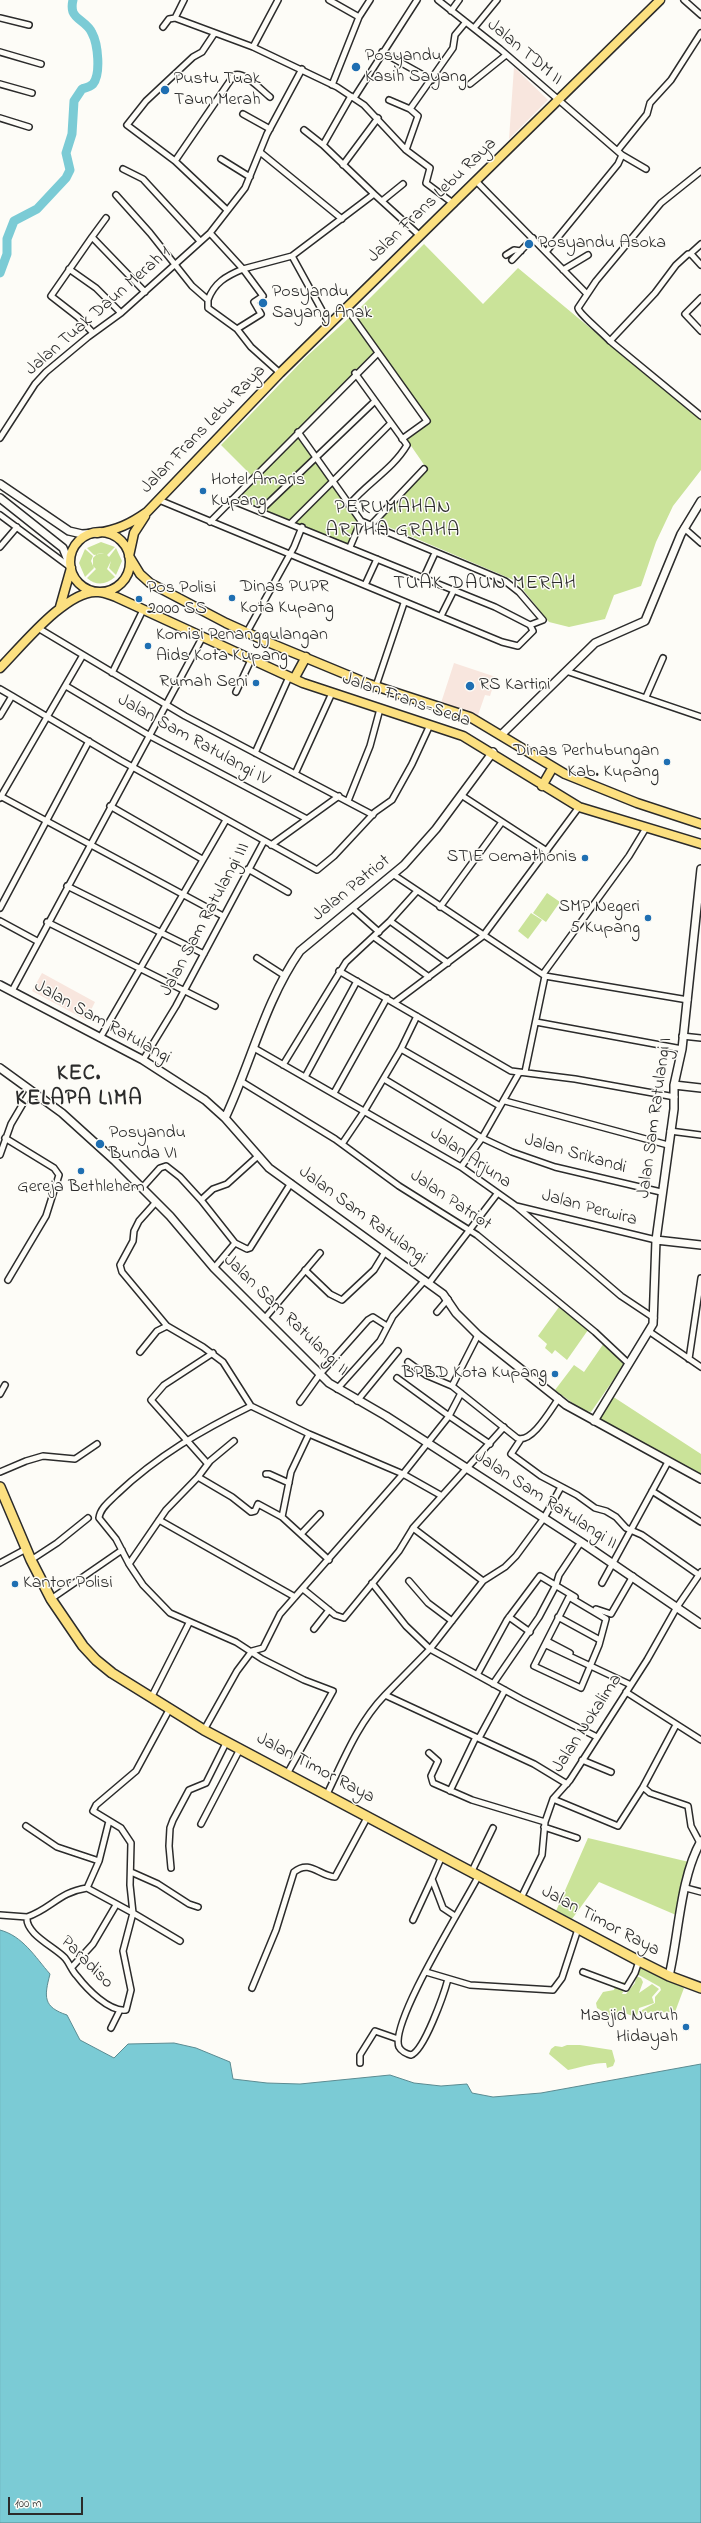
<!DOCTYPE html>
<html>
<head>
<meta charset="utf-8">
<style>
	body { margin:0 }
	#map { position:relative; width:701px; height:2523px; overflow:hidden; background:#fdfcf7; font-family:"Indie Flower",sans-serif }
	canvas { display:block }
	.scale { position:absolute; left:8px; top:2497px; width:75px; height:18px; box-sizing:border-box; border:2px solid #2b2b2b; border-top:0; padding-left:5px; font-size:12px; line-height:14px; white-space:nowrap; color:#2b2b2b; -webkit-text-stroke:3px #fdfcf7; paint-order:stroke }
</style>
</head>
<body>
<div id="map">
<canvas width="701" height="2523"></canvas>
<div class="scale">100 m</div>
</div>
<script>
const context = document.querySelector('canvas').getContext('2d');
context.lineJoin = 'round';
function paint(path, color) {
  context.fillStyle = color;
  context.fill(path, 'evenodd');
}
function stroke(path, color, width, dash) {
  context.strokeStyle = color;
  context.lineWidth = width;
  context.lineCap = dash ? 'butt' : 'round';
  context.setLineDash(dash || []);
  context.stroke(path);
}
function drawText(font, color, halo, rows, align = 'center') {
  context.font = font + ' "Indie Flower",sans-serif';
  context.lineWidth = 3;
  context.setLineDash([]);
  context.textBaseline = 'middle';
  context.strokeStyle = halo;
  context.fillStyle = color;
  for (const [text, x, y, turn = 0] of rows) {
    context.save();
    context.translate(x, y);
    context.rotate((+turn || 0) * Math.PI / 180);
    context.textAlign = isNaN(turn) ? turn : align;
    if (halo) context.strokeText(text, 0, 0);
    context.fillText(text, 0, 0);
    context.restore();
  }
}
paint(new Path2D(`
	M514,67l34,33 -39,39z
	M454,663l42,14 -6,19 -5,-1 -8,23 -37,-12z
	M42,973l53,29 -9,18 -54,-29z`), '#f8e6de');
paint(new Path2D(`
	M424,244l59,60 35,-36 183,152v50l-28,36 -17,36 -15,44 -27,9 -9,24 -36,8 -20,-5 -33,-41 -139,-59 50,-53 -20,-29 22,-18 -76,-107z
	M350,317l25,35 -123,124 -31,-31 85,-88z
	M298,434l61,87 -11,23 -112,-46z
	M101,542l14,5 -8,8 2,2 7,-9 6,13 -6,14 -7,-7 2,-7 -4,8 8,8c-9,8 -19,9 -28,1l9,-9 -3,-3v-8l4,-4 7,-1 -10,2 -7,-7z
	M85,549l8,7 -2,5 3,7 -9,9 -6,-14z
	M547,893l13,9 -14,20 -13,-9z
	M531,913l11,7 -14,19 -10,-8z
	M559,1307l29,23 -21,30 -12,-10 -3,4 -7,-6 2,-4 -9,-8z
	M604,1343l21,20 -34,49 -9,-2 -27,-20 19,-25 10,7z
	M612,1396l89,58v22l-101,-57z
	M588,1838l101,24 -13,53 -77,-33 -27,37 -16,-8z
	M641,1967l43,21 -9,24 -34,1 1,-3 13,-7v-6l6,-7 -1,-3 -23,-13z
	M636,1976l5,2 2,4 -4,11 13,-9 7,5 -7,8 2,6 -15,5 -2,8 -2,1 -13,-5 -3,9 -22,-13 -1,-5 7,-11 11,-2 1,-4 9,-4 3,3 -5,9h4l9,-11z
	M567,2045h13l32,5 3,11 -2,5 -6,2 -1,-5c-8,-1 -29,5 -38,7l-19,-16 2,-5 4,-3 7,1z`), '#cae399');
const water = new Path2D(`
	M0,1930c23,6 35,27 50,44 -6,23 -7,33 17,41l13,25 34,18 14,-14 46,-1 22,5 34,14 3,17 34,4 33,1 90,-9 24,8 27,3 26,-2 5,9 21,4 48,-4 160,-29v459h-701z`);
paint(water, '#7bcbd5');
stroke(water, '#5b8b91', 1);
stroke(new Path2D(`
	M0,273l7,-19v-15l7,-18 23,-12 29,-31 4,-8 -4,-17 6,-19 2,-33 8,-12c3,-1 8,-2 11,-5 8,-10 5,-40 -1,-51 -4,-10 -16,-13 -19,-21 -1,-3 -1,-8 0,-12`), '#7bcbd5', 9);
const street = new Path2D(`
	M184,0l-9,18 78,29 84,40 27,18 42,45 24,18 -4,15 28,21
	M329,0l30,17
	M438,0l62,49 122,106 -4,9 -72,88
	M684,0l17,15
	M451,11l8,-11
	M0,18l29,7
	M163,27l6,-8 6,-1
	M474,28l23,-28
	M214,34l-12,18 -9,5 -47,44 -19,24 48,36 52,49
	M253,47l25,-47
	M0,52l41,12
	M382,52l50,28
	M0,84l32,9
	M470,84l36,-29
	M332,85l27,-68 11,-17
	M351,96l-28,49 51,49
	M354,98l63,-98
	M389,100l21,9 8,7 -12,34
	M410,109l43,-61 2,-13 10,-12
	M243,114l27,15
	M0,118l29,9
	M304,130l19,15
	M618,150l29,-36 3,-11 21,-23 30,-47
	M260,152l82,67
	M622,155l24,14
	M221,159l29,18
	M175,161l59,-86c11,-4 28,16 36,22
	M343,165l35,-47
	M123,169l20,10 57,62
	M701,171l-40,32 -65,78 -18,27c1,6 25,25 32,33l91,75
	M477,182l110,112
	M116,195l34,38 42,53 16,14v8l29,21 14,18 29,26
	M382,201l21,-17
	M210,233l33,36 49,-13 38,69
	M92,237l14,-19
	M690,254l11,-10
	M506,255l8,-5 7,1
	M292,256l82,-62 45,41
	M512,260l21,-22
	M69,269l27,19 25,25
	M563,270l25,-15
	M701,298l-16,16 16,17
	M208,300c6,-17 18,-24 35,-31l20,27 -9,6 7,12 -24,15
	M347,309l80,112 -25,18
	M93,333l-15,-16 -27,-21 41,-59 53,55
	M610,341l45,-48 21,-28 12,-11h3l10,11
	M298,432l63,89 144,60 14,11 24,28 -13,5
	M0,438l35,-54 11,-12 42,-35 33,-24 89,-80 35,-45 22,-54 35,-65
	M159,500l343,142 16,4 15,-15 -3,-6 -35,-18 -264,-107
	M349,505c18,-22 44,-36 58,-60l-52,-72
	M261,510l114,-109
	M0,515l70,52
	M210,522l168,-169
	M291,523l99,-99
	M371,525l53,-56
	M684,528l17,15
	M0,547l17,-20
	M350,547l11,-26
	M424,577l11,-24
	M365,585l12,-26
	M441,616l13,-26
	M38,628l147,88 188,99
	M247,632l47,-85 8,-20
	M566,671l135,46
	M112,673l31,-63
	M66,686l84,50 157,83
	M376,686l28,-83
	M0,689l12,7
	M236,692l15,-32
	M646,697l17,-39
	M0,716l12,-20 108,64 197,110 17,-14 41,-44 17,-12 20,-36 18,-39
	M255,753l34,-76
	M295,774l37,-81
	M461,795l86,56
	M0,796l223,120
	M0,798l83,-143
	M348,801l22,-55 10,-37
	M110,806l92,53
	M271,845l68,-49
	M248,869l40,23
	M394,875l151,101 143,24
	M67,886l137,68
	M440,907l62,-85
	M0,908l89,-167
	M352,908l27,24
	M0,921l37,20
	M390,921l58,42
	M47,922l168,84
	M374,937l55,40
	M257,958l28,18
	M339,971l172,100 64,8 100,18
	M543,974l86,-118 17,-28
	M12,991l190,-353
	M395,1002l88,-66 96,-129
	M536,1022l146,27
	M682,1036l19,2
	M100,1038l126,-218
	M254,1048l207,119 55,39 105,90 33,22
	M401,1049l16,-33
	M143,1060l33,-54 88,-165
	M283,1065l63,-103 44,-41 27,-30
	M525,1072l20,-96
	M305,1077l52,-96
	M384,1079l98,59 30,14 43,15 106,25
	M242,1082l93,57 64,47 78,49 118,97 33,31
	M334,1093l53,-95
	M505,1101l163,44
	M670,1131l31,4
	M5,1138l49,30 5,7 -13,41 -38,64
	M342,1144l23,-34 36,-61 99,57
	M0,1155l11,-31 20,-34
	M461,1167l21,-29 37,-65
	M142,1188l18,-20 6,-2 14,11 21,23 12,-11 14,-5 31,-28
	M201,1200l34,43 -21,25
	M156,1202l-17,19 -5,10 -1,10 -13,24 2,7 45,54 36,21 20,15 28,44 58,28 94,40 39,22
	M516,1206l140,34
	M235,1243l12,6 3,-1 41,-65
	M305,1270l25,24 12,6 32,-30 11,-18
	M429,1283l68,-89
	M437,1312l11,-13
	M265,1318l55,-65
	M650,1332l51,35
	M478,1335l-26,51 65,52c15,6 34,-29 42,-40
	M140,1352l17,-21 10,-5
	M689,1359l12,-81
	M408,1362l18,13 26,11
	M397,1378l52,38 12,-23
	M337,1389l43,-48 13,-25 32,-36
	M0,1394l5,-9
	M357,1401l41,-50
	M300,1402l20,-28 48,-54 5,-3 14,9
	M251,1406c-49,24 -94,50 -134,88 -6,6 -17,14 -18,24l17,21 13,25 14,21 27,28 66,29 26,17 42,21 29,11 -46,83
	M309,1434l-18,38 -9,45 47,43
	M521,1439l-10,15 30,22 36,19 18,13 11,3 10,6 10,11 16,7 57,40
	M207,1463l-56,-63 13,-15 49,-32
	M0,1472l26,-11 17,-5 32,3 22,-15
	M266,1474h3l20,9
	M198,1477l34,20 19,15 4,-1 3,-7 24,13
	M652,1491l49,31
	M159,1520l136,77
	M413,1528l70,53
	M301,1534l19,-20
	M31,1560l26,-17 31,-25
	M0,1563l26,-14
	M129,1564l37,-54 32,-33 12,-16 24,-20
	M409,1581l19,22 24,18
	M372,1583l34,43 24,23 91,50 76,38
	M602,1583l66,-121
	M303,1589l32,26 9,3 55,-67 14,-23 91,-101
	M569,1597l37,22 -7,26 -18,43 -47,-22z
	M51,1599l71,-49
	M596,1609l15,5 22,-38
	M509,1617l21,15
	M558,1617l42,23
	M314,1629l15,-19
	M547,1641l23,12
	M546,1645l85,40
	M477,1675l30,-55 33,-44 35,21
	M493,1684l46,-67 17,-32 3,-10 22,-33
	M626,1692l75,48
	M385,1695l45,-46 53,-68 22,-14 11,-11 28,-38 17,-31
	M151,1698l38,-75
	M169,1710l-33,61 -40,34 -3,6 28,17 10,15 -1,42 3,28 47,28
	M676,1725l-33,62 7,6 38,13 3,20 9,17
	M204,1730l33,-59 15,-20 11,-3 17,-34 123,-140 46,-58 41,28
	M479,1738l26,-48
	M429,1753l9,8 -7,15 2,7 39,17 73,22
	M582,1760l29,12
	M450,1791l26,-54
	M327,1794c17,-35 31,-71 58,-99l149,69 33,20
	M553,1799l65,27 25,-39
	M201,1824l39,-75
	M26,1826l31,21 42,14
	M544,1827l33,11
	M442,1856l-10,23 11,29 12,8
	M171,1868l-2,-22 1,-18 3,-8 16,-30 17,-7 21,-42
	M472,1871l21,-43
	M131,1872l27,12 31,20 9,3
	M87,1888l46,25 -10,38 8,39 -5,20c-17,2 -39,-21 -49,-34 -5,-5 -7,-12 -12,-18 -10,-11 -40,-24 -38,-41 24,-8 32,-25 60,-29z
	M87,1888l12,-27 10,-40
	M686,1888l15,4
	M521,1898l21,-43 3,-33 8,-23 17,-19 77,-120 30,-53 24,-35
	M0,1915l27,2
	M413,1920l19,-41
	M72,1967l21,-23 23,-39
	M426,1972l44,13 83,5 9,-12 16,-49
	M583,1972l43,16 9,-15 4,-12
	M448,1979c-4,15 -24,72 -37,76 -4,-1 -10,-4 -12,-8 -10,-24 66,-144 80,-172
	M252,1988l24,-58 18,-58c16,-13 25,4 41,5l33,-61
	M111,2028l9,-18
	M360,2063v-8l15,-24 23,8`);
const secondary = new Path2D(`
	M0,484l69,47 13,3 15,-1
	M0,498l63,50 8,20
	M501,735l94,-92 50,-22 36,-87 20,-33
	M0,985l143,75 62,40 20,18 44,50 174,126 13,19 22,22 88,70 135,74
	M0,1068l62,45 53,48 55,55 44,52 115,115 57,33 195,126 120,82
	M674,1085l27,3
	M225,1118c26,-55 40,-117 75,-167l104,-86 32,-36 57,-77
	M656,1240l45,5
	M594,1421l59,-97 3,-84 18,-131v-24l8,-36 19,-180
	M669,1976c10,-42 11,-98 32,-135`);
const primary = new Path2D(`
	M145,516l-11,17 -5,23 11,18 10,9 76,40 44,20 99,41 101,33 95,57 72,29 64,21
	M70 562a30 30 0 1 1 60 0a30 30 0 1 1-60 0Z
	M97,533c20,-3 33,-9 50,-21l133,-139 380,-373
	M60,607l11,-39
	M0,668c21,-21 67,-79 98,-76 6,0 12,3 18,5l187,86 160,53 116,71 122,37
	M294,679l12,-22
	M542,786l11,-19`);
const highway = new Path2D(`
	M0,1487l31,73 20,39 32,47 13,14 16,13 92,57 435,231 30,15 32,12`);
stroke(street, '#2b2b2b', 8);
stroke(secondary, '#2b2b2b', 10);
stroke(primary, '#2b2b2b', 11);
stroke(highway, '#2b2b2b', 12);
stroke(street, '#fdfcf7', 5);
stroke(secondary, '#fdfcf7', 7);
stroke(primary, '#fce080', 8);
stroke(highway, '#fce080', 9);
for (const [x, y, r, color] of [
	[356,67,5,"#1f6fb2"],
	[165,90,5,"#1f6fb2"],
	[529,244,5,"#1f6fb2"],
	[263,303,5,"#1f6fb2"],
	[203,491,4,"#1f6fb2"],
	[232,598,4,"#1f6fb2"],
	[139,599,4,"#1f6fb2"],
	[148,646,4,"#1f6fb2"],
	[256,683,4,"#1f6fb2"],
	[470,686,5,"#1f6fb2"],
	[667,762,4,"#1f6fb2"],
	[585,858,4,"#1f6fb2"],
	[648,918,4,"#1f6fb2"],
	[100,1144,5,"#1f6fb2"],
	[81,1171,4,"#1f6fb2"],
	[555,1374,4,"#1f6fb2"],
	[15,1584,4,"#1f6fb2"],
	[686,2027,4,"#1f6fb2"]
]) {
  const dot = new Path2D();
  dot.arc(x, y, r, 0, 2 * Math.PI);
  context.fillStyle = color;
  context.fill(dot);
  stroke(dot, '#fdfcf7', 1.5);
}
drawText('18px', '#2b2b2b', '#fdfcf7', [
	["Jalan TDM II",524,53,40],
	["Jalan Frans Lebu Raya",433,201,-44],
	["Jalan Tuak Daun Merah 1",99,312,-41],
	["Jalan Frans Lebu Raya",204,430,-46],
	["Jalan Frans-Seda",406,701,19],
	["Jalan Sam Ratulangi IV",193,741,29],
	["Jalan Patriot",352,889,-39],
	["Jalan Sam Ratulangi III",206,920,-62],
	["Jalan Sam Ratulangi",102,1023,29],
	["Jalan Sam Ratulangi I",656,1118,-82],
	["Jalan Srikandi",575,1155,16],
	["Jalan Arjuna",470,1159,34],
	["Jalan Patriot",450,1201,34],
	["Jalan Perwira",589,1209,15],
	["Jalan Sam Ratulangi",362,1216,36],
	["Jalan Sam Ratulangi II",285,1316,44],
	["Jalan Sam Ratulangi II",545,1501,33],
	["Jalan Nokalima",588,1724,-57],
	["Jalan Timor Raya",315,1769,28],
	["Jalan Timor Raya",600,1922,28],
	["Paradiso",86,1963,45]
]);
drawText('18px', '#2b2b2b', '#fdfcf7', [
	["Posyandu",365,57],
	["Kasih Sayang",365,78],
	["Pustu Tuak",174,80],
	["Taun Merah",174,101],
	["Posyandu Asoka",538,244],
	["Posyandu",272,293],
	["Sayang Anak",272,314],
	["Hotel Amaris",211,481],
	["Kupang",211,502],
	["Dinas PUPR",240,588],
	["Kota Kupang",240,609],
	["Pos Polisi",147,589],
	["2000 SS",147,610],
	["Komisi Penanggulangan",156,636],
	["Aids Kota Kupang",156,657],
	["Rumah Seni",248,683,"right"],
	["RS Kartini",479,686],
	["Dinas Perhubungan",659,752,"right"],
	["Kab. Kupang",659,773,"right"],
	["STIE Oemathonis",577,858,"right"],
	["SMP Negeri",640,908,"right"],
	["5 Kupang",640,929,"right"],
	["Posyandu",109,1134],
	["Bunda VI",109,1155],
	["Gereja Bethlehem",81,1188,"center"],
	["BPBD Kota Kupang",547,1374,"right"],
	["Kantor Polisi",23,1584],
	["Masjid Nuruh",678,2017,"right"],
	["Hidayah",678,2038,"right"]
], 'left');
context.letterSpacing = '1px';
drawText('20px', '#2b2b2b', '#fdfcf7', [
	["PERUMAHAN",393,509],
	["ARTHA GRAHA",393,532],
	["TUAK DAUN MERAH",485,585]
]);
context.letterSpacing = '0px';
context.letterSpacing = '1px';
drawText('bold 22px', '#2b2b2b', '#fdfcf7', [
	["KEC.",79,1075],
	["KELAPA LIMA",79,1100]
]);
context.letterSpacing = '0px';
</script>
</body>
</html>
